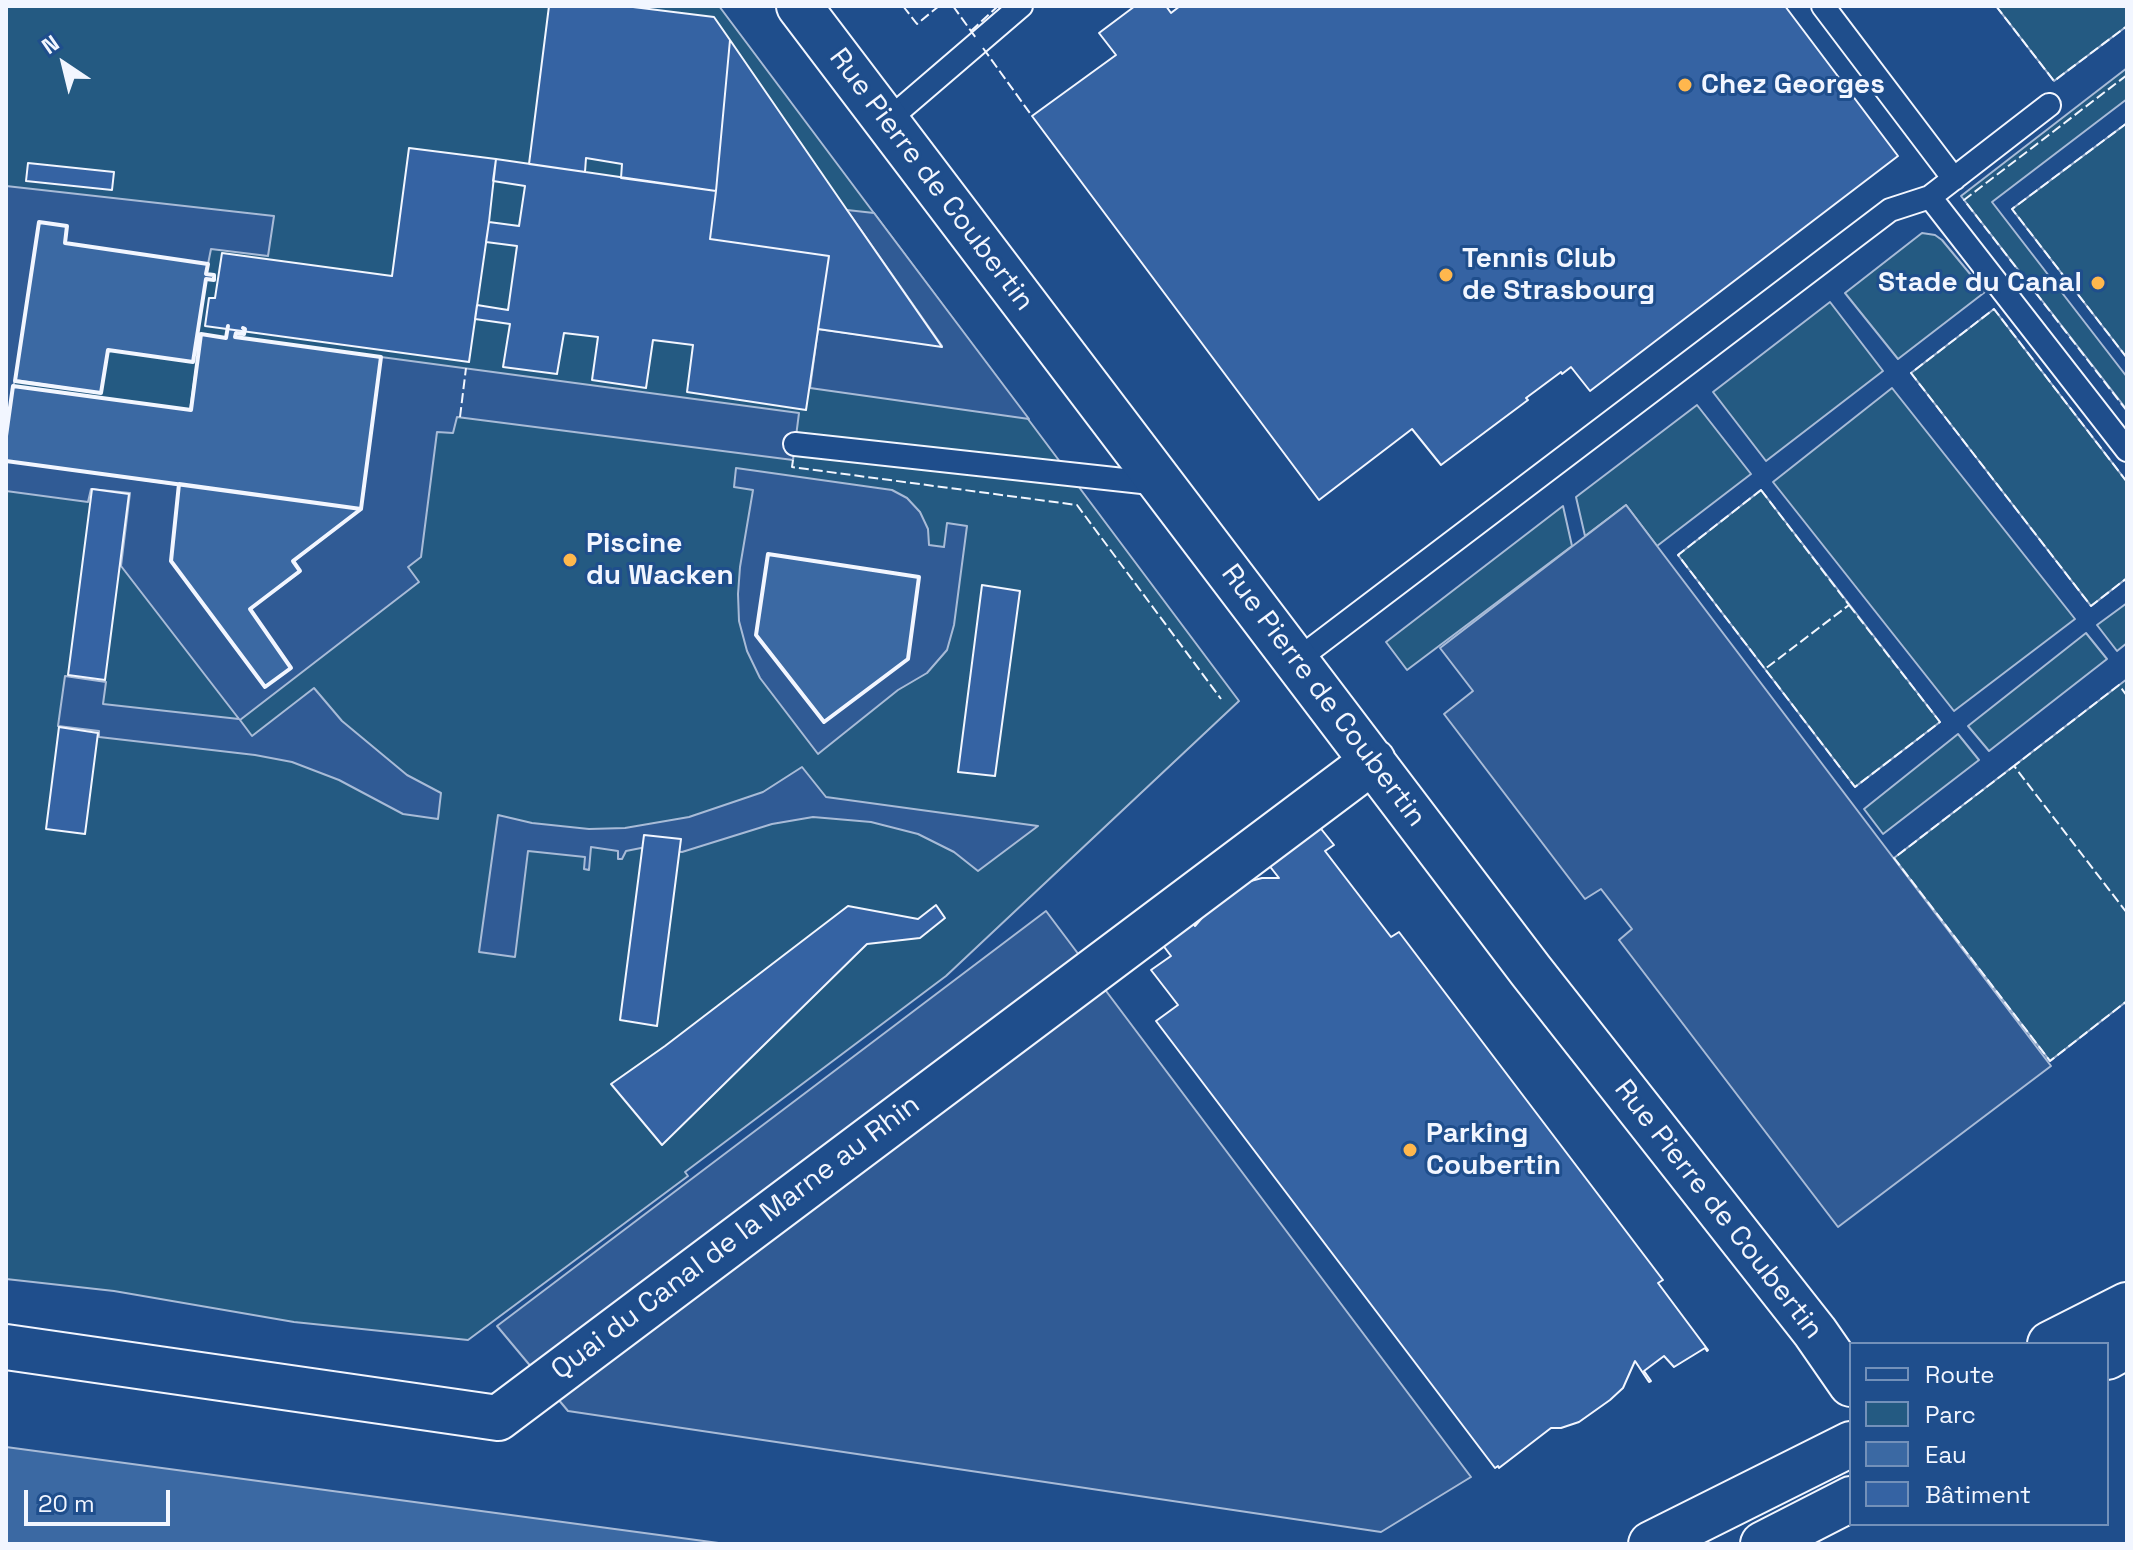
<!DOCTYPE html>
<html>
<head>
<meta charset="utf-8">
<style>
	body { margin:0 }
	#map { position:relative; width:2133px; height:1550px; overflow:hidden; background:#1f4e8c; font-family:"Space Grotesk",sans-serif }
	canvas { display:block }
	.frame { position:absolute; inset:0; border:8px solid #f2f6ff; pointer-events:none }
	.legend { position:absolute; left:1849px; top:1342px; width:260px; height:184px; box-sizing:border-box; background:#1f4e8c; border:2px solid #7391ba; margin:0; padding:10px 14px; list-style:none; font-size:24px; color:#f2f6ff }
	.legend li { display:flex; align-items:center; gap:16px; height:40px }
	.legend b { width:40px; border:2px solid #7391ba }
	.north { position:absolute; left:24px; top:24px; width:80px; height:80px; -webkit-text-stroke:6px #1f4e8c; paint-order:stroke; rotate:325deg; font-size:22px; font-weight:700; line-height:32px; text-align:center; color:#f2f6ff }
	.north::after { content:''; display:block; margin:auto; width:28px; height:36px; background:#f2f6ff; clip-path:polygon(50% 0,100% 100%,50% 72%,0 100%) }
	.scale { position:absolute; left:24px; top:1490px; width:146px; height:36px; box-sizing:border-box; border:4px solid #f2f6ff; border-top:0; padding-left:10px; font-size:24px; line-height:28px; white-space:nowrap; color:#f2f6ff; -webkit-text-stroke:6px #1f4e8c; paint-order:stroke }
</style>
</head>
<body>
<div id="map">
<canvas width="2133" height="1550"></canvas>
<div class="frame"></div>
<ul class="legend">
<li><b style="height:10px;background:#1f4e8c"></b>Route</li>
<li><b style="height:22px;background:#245a82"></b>Parc</li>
<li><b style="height:22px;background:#3b69a3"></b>Eau</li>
<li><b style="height:22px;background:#3563a3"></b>Bâtiment</li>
</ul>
<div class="north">N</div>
<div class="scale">20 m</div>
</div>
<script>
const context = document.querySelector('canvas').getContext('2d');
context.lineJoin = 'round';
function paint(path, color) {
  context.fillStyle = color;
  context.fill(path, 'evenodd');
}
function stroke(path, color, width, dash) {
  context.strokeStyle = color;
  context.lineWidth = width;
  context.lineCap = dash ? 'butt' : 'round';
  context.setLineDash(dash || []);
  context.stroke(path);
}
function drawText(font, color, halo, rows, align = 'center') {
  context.font = font + ' "Space Grotesk",sans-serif';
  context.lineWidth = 6;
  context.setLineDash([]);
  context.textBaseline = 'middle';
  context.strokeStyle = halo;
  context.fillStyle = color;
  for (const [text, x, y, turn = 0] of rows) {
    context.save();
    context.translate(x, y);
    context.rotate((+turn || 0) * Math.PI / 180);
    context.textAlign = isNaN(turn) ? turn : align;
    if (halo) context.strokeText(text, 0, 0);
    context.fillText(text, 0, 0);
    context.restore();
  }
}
const green = new Path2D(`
	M6,6h713l520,695 -293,275 -261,196 3,4 -220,164 -174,-18 -180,-31 -108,-12z
	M1996,6h131v20l-73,55z
	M2127,68v31l-135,103 135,175v33l-166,-214z
	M2127,123v235l-115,-149z
	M1922,233l13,2 7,5 43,52 -87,67 -53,-66z
	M1830,302l53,69 -117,90 -53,-69z
	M1994,309l133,173v96l-36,28 -180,-233z
	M1892,388l183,231 -121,92 -181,-229z
	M1697,405l54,69 -94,72 -31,-41 -41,31 -9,-39z
	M1761,490l179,232 -85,65 -177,-232z
	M1563,506l9,40 -165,124 -21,-28z
	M2127,603v40l-10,8 -20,-26z
	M2086,633l21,26 -118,92 -21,-25z
	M2127,679v322l-77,60 -156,-203z
	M1958,734l21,26 -96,74 -19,-25z`);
paint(green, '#245a82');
stroke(green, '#a8bbd7', 2);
const parking = new Path2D(`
	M6,186l268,30 -6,40 -57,-7 -3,15 -143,-21 -52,143 -7,50z
	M847,210l27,3 155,206 -219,-31 8,-59 124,17z
	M381,357l418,56 -6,47 -336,-43 -4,16 -16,-1 -16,125 -13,10 11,15 -179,138 12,16 62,-48 28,33 65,54 34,18 -3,26 -35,-5 -64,-34 -47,-18 -37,-7 -156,-18v-6l-41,-5 7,-50 41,6 -3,22 136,15 -118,-153 9,-73 -39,-4 -3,13 -82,-11v-30l173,23 -8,77 120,106 -41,-58 50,-37 -7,-11 68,-52z
	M736,468l156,22 15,8 13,14 8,17 1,16 15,2 3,-24 20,3 -13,99 -7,25 -20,23 -29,17 -80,64 -58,-76 -13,-27 -8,-30 -1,-27 2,-27 13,-77 -19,-3z
	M1626,505l425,561 -213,161 -219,-287 13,-11 -31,-40 -16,10 -141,-185 29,-23 -33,-43z
	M802,767l24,30 212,29 -60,45 -24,-19 -36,-18 -47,-12 -58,-5 -41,7 -90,28 -41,-4 -15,3 -4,8h-4v-8l-27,-4 -2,23 -5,-1 1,-12 -57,-6 -13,106 -36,-5 19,-137 34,8 57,6 36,-1 64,-11 74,-25z
	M1046,911l425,566 -90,55 -813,-121 -71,-85z`);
paint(parking, '#305b95');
stroke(parking, '#a8bbd7', 2);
const water = new Path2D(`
	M39,222l28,4 -2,17 143,21 -2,10 8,1v5h-8l-13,82 -85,-12 -7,43 -86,-13z
	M228,326l17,3 -1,5 -8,-1 -1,4 146,20 -20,152 -67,52 6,10 -50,38 41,59 -26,19 -94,-126 8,-76 -173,-24v-25l7,-50 177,24 11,-76 25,4z
	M768,554l151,23 -11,82 -84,63 -68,-87z
	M6,1447l720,97h-720z`);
paint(water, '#3b69a3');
stroke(water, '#a8bbd7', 2);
const building = new Path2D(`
	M549,6h76l89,11 16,23 -14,151 -95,-13 1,-14 -36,-6 -1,14 -56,-8z
	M1135,6h31l5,7 9,-7h605l113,150 -308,235 -19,-24 -9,7 -1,-2 -35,26 2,2 -87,65 -29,-36 -93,71 -287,-384 84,-61 -17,-22z
	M730,40l117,170 95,137 -124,-18 11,-73 -119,-17 6,-48z
	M409,148l87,11 -7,63 -20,140 -264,-36 4,-28h6l7,-45 170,23z
	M496,159l220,32 -6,48 119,17 -23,154 -119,-18 6,-47 -40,-5 -7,48 -54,-8 6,-43 -34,-4 -7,41 -54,-7 7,-43 -35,-5 2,-14 31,5 9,-64 -31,-4 3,-20 30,4 6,-40 -32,-5z
	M28,163l86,9 -2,18 -86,-9z
	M92,489l37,5 -24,186 -37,-5z
	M982,585l38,6 -25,185 -37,-4z
	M59,727l39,6 -13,101 -39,-5z
	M1318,825l16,20 -9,6 66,86 8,-5 264,348 -5,3 50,67 -1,1 -2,-3 -31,19 -10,-11 -20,15 7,10 -2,1 -14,-21 -12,27 -13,12 -31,22 -18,6h-10l-52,40 -1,-2 -3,2 -22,-29 -317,-418 22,-16 -27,-35 20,-14 -9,-12 30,-23 3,5 18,-21 34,-23 15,-4h17l-11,-14z
	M644,835l37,4 -24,187 -37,-6z
	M936,905l9,13 -25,20 -53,6 -205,201 -51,-61 54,-38 183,-140 70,13z`);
paint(building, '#3563a3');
stroke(building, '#f2f6ff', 2);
const service = new Path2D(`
	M1823,6l131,173
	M887,121l134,-115
	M1930,197l197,253
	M795,444l365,40
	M1297,660l593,-450 40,-13 119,-92`);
const minor = new Path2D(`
	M799,6l732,965 284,361 36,52
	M6,1347l492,71 875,-657`);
const secondary = new Path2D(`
	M2050,1344l77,-39
	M2107,1357l20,-11
	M1651,1544l200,-100
	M1763,1544l88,-45`);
stroke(service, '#f2f6ff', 26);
stroke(minor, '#f2f6ff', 48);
stroke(secondary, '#f2f6ff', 48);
stroke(service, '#1f4e8c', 22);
stroke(minor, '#1f4e8c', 44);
stroke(secondary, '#1f4e8c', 44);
stroke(new Path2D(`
	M903,6l14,18 22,-18
	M953,6l23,32
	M1996,6l58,75 73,-55
	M971,31l27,-25
	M983,48l49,68
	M2127,75l-163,125 163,211
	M2127,123l-115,86 115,149
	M460,417l6,-49
	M793,460l-1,7 285,38 144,194
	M2127,482l-133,-173 -83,64 180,233 36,-28
	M1761,490l88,115 -84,64 -87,-114z
	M1849,605l91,117 -85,65 -90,-118z
	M2016,768l-2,-2 105,-81 8,11
	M2127,913l-113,-147 -120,92 156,203 77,-60`), '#f2f6ff', 2, [10, 4]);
stroke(new Path2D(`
	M39,222l28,4 -2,17 143,21 -2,10 8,1v5l-8,-1 -13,83 -85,-12 -7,43 -86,-12z
	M6,436l7,-50 178,24 10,-76 25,4 2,-12
	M6,461l355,48 20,-152 -146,-20 1,-4 8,1 1,-5 -2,-1
	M179,484l182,25 -68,52 7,10 -50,38 41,59 -26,19 -94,-126z
	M768,554l151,23 -11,82 -84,63 -68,-87z`), '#f2f6ff', 4);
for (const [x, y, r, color] of [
	[1685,85,8,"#ffb74d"],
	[1446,275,8,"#ffb74d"],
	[2098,283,8,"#ffb74d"],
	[570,560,8,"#ffb74d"],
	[1410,1150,8,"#ffb74d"]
]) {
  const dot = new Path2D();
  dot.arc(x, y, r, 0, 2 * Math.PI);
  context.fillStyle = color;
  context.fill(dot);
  stroke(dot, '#1f4e8c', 3);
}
drawText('bold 28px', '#f2f6ff', '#1f4e8c', [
	["Chez Georges",1701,85],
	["Tennis Club",1462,259],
	["de Strasbourg",1462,291],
	["Stade du Canal",2082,283,"right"],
	["Piscine",586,544],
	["du Wacken",586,576],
	["Parking",1426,1134],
	["Coubertin",1426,1166]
], 'left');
drawText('28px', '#f2f6ff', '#1f4e8c', [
	["Rue Pierre de Coubertin",931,180,53],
	["Rue Pierre de Coubertin",1323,696,53],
	["Rue Pierre de Coubertin",1718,1210,52],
	["Quai du Canal de la Marne au Rhin",736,1238,-37]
]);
</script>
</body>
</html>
